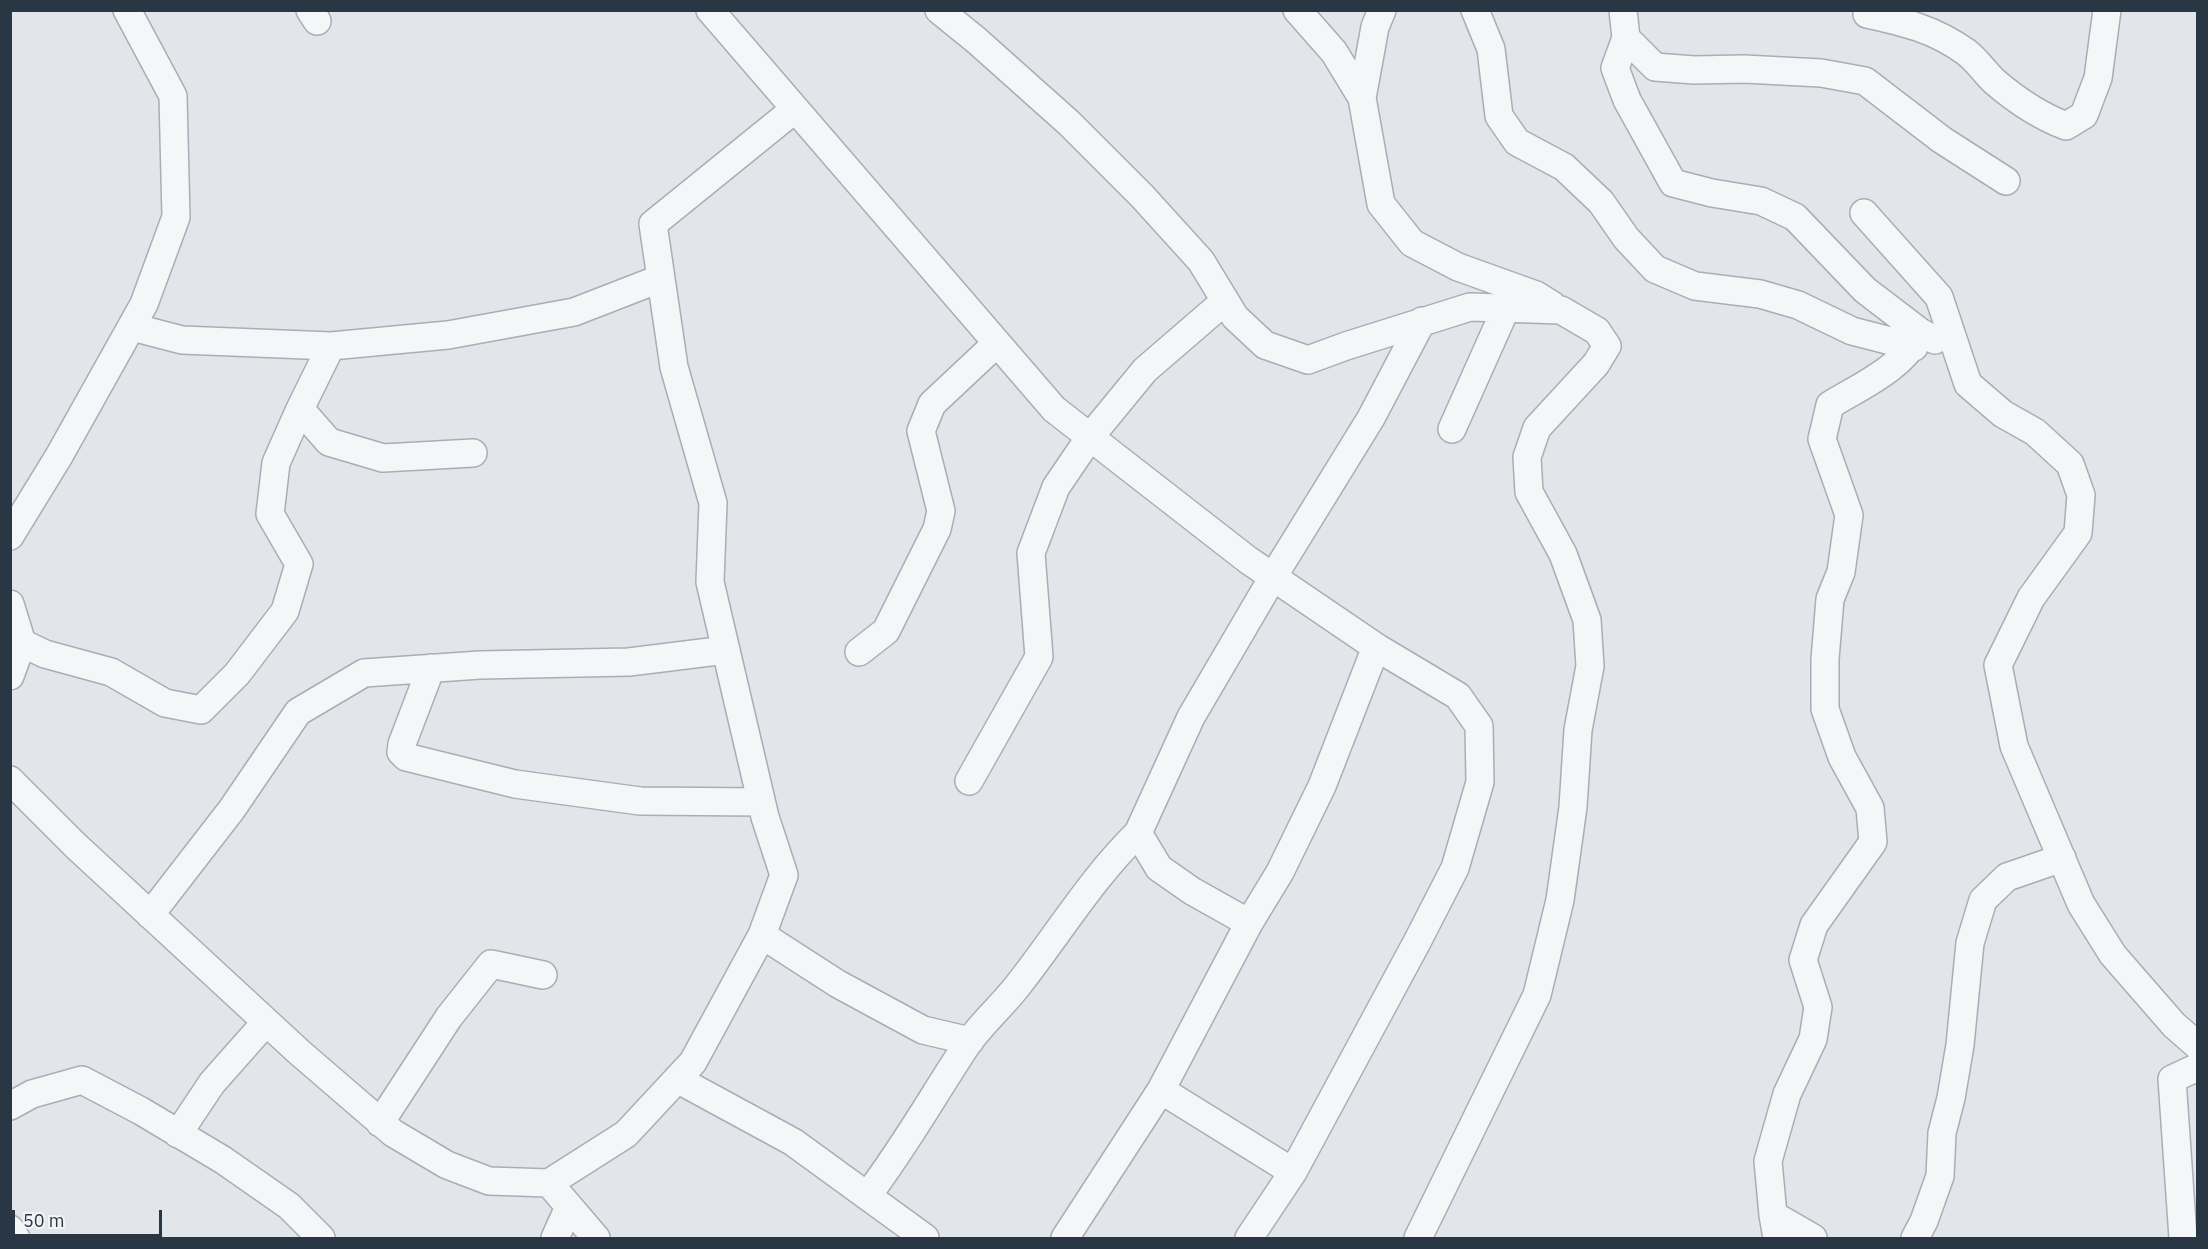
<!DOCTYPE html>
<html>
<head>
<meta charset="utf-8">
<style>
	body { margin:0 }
	#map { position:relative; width:2208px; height:1249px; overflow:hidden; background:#e2e6ea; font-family:"IBM Plex Sans",sans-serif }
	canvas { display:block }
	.frame { position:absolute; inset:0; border:12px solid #293643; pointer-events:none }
	.scale { position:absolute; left:12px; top:1210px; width:150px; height:27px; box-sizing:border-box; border:3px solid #293643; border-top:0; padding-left:8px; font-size:18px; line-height:21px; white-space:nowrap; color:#293643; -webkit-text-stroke:4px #f1f5f8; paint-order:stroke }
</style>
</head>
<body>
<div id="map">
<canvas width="2208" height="1249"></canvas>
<div class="frame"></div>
<div class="scale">50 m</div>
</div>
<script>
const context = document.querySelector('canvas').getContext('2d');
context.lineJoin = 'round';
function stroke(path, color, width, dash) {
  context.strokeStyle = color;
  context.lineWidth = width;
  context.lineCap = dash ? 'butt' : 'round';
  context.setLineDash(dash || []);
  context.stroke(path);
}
const minor = new Path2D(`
	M310,10l7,11
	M710,10l344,399 194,151 128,87 -54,139 -42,86 -31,51 -88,167 -96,148
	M939,10l37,30 93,83 73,73 59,65 34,56 30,28 43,15 38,-14 124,-39 91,3 36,21 10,15 -11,18 -59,64 -10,29 2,35 34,62 24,66 3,46 -12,64 -5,77 -13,93 -23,95 -119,243
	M1297,10l37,42 28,46
	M1382,10l-7,17 -13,71 19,106 31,39 46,24 78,28 16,10
	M1475,10l16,39 8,67 18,26 47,25 37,35 25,36 29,31 40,17 65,8 38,11 54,26 62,16
	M1623,10l3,28 29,29 39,3 50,-1 77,4 44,8 77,59 64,41
	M1867,14c37,8 67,15 99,38 11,8 19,21 29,30 21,18 45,34 71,44l18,-11 14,-37 9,-68
	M1626,38l-11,30 12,32 46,83 39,10 49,8 34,16 70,73 55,42 15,8
	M1864,213l75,84 29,87 35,30 32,18 35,32 11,31 -3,38 -47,65 -33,67 16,81 67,158 32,51 61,70 24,21
	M132,327l50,13 149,6 117,-11 126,-23 85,-33
	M331,346l-31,63 29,33 54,16 90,-5
	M1452,429l54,-121
	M10,536l49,-80 85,-152 32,-87 -3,-121 -46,-86
	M10,604l12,39 -12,33
	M22,643l23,11 66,18 54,31 36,7 36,-36 48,-63 14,-47 -29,-50 6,-51 24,-54
	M859,652l27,-21 51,-102 4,-18 -20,-80 11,-27 65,-61
	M431,668l-29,76 -1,8 5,5 109,27 125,17 121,1
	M10,780l66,66 223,206 94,81 54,32 42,16 60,2 77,-49 67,-72 69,-127 22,-60 -19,-58 -55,-235 3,-79 -39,-136 -21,-143 142,-115
	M969,781l70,-124 -8,-104 25,-66 34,-50 55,-67 80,-69
	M150,915l82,-106 66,-97 66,-39 116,-8 149,-3 97,-12
	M1249,923l-57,-32 -33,-23 -21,-35 53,-116 82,-140 98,-159 51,-97
	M762,935l76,49 85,46 47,11
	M677,1079l116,63 132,96
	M1161,1090l132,82
	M10,1106l22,-12 50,-14 59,31 82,49 66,46 32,32
	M380,1123l69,-106 42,-53 52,11
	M178,1134l34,-51 54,-61
	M549,1183l47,55
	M867,1196c37,-48 67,-102 101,-153 15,-21 35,-38 51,-59 40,-51 73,-106 119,-151
	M1773,1215l40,23
	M10,1229l6,9
	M555,1238l14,-31
	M1249,1238l44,-66 124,-230 38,-74 25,-86 -1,-56 -21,-30 -82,-49
	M1777,1238l-4,-23 -5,-54 19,-67 26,-55 5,-32 -15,-47 11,-35 59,-83 -3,-34 -28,-51 -17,-48v-50l5,-60 11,-27 8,-57 -27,-76 8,-34c31,-19 75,-38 90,-73
	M1915,1238l9,-17 16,-45 2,-43 9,-35 9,-53 10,-102 13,-43 24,-23 55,-19
	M2183,1238l-11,-159 26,-12`);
stroke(minor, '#a7aeb5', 30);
stroke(minor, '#f4f6f8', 27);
</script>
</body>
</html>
